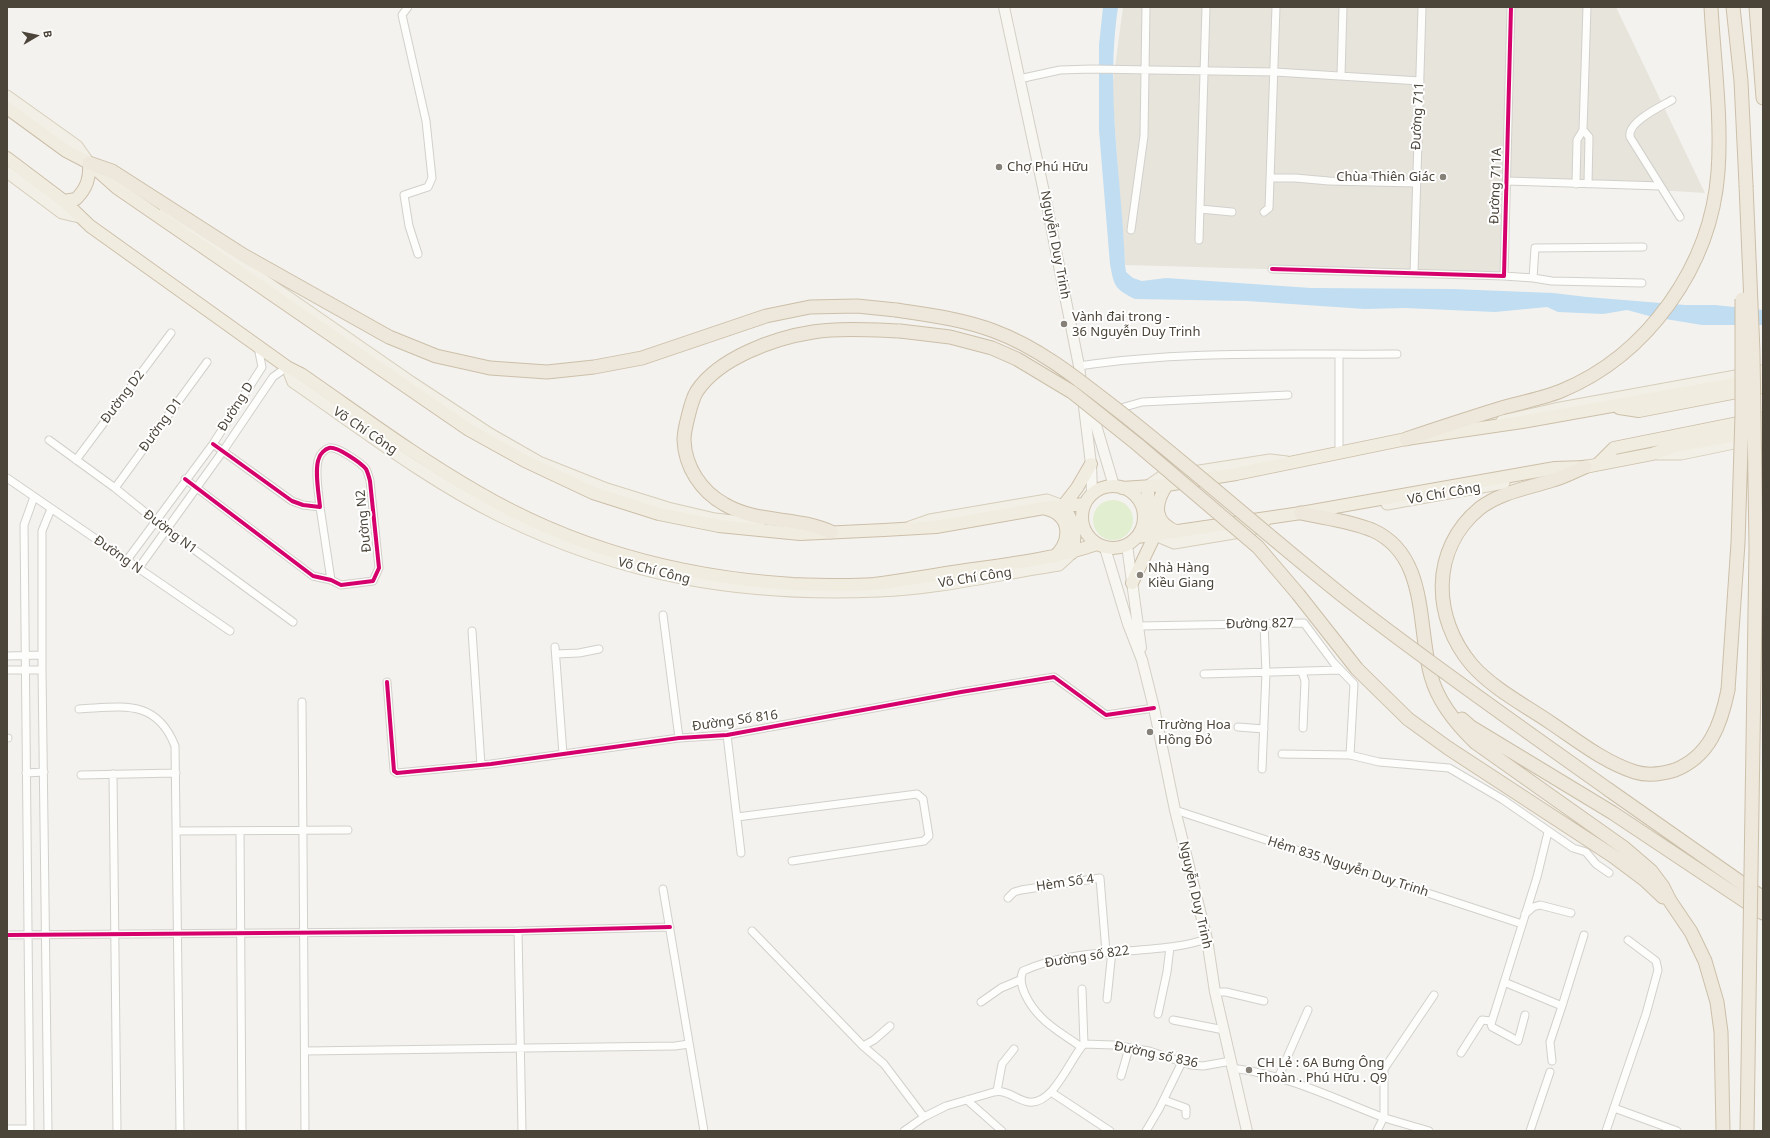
<!DOCTYPE html>
<html>
<head>
<meta charset="utf-8">
<style>
	body { margin:0 }
	#map { position:relative; width:1770px; height:1138px; overflow:hidden; background:#f4f2ee; font-family:"Noto Sans",sans-serif }
	canvas { display:block }
	.frame { position:absolute; inset:0; border:8px solid #4b4439; pointer-events:none }
	.north { position:absolute; left:16px; top:16px; width:40px; height:40px; -webkit-text-stroke:3px #fff; paint-order:stroke; rotate:81deg; font-size:11px; font-weight:700; line-height:16px; text-align:center; color:#4b4439 }
	.north::after { content:''; display:block; margin:auto; width:14px; height:18px; background:#4b4439; clip-path:polygon(50% 0,100% 100%,50% 72%,0 100%) }
</style>
</head>
<body>
<div id="map">
<canvas width="1770" height="1138"></canvas>
<div class="frame"></div>
<div class="north">B</div>
</div>
<script>
const context = document.querySelector('canvas').getContext('2d');
context.lineJoin = 'round';
function paint(path, color) {
  context.fillStyle = color;
  context.fill(path, 'evenodd');
}
function stroke(path, color, width, dash) {
  context.strokeStyle = color;
  context.lineWidth = width;
  context.lineCap = dash ? 'butt' : 'round';
  context.setLineDash(dash || []);
  context.stroke(path);
}
function drawText(font, color, halo, rows, align = 'center') {
  context.font = font + ' "Noto Sans",sans-serif';
  context.lineWidth = 4;
  context.setLineDash([]);
  context.textBaseline = 'middle';
  context.strokeStyle = halo;
  context.fillStyle = color;
  for (const [text, x, y, turn = 0] of rows) {
    context.save();
    context.translate(x, y);
    context.rotate((+turn || 0) * Math.PI / 180);
    context.textAlign = isNaN(turn) ? turn : align;
    if (halo) context.strokeText(text, 0, 0);
    context.fillText(text, 0, 0);
    context.restore();
  }
}
paint(new Path2D(`
	M1123,7h493l89,186 -198,-12 -3,95 -379,-11 -13,-176z`), '#e7e4dc');
paint(new Path2D(`
	M1093 520a20 20 0 1 1 40 0a20 20 0 1 1-40 0Z`), '#e1eecf');
paint(new Path2D(`
	M1103,7h15c-13,86 4,172 7,258l1,7 7,6 9,3 24,-3 145,10 142,1 100,4 34,4 98,8h30l48,5v15h-61l-49,-8 -26,-7 -24,4 -45,-2 -11,-5 -52,5 -90,-4 -40,1 -118,-8 -112,-2c-21,-10 -21,-14 -25,-35l-11,-134v-85z`), '#c0ddf1');
const minor = new Path2D(`
	M408,7l-6,8 24,106 6,57 -4,9 -24,8 5,31 9,28
	M1587,7l-4,123 6,7 -1,47
	M1341,76l2,-69
	M1019,79l41,-9 32,-1 183,3 145,9
	M1672,100c-12,7 -45,22 -42,37l50,80
	M1271,178h24l34,3 86,2
	M1507,181l153,5
	M1576,184l1,-44 6,-10
	M1200,209l32,3
	M1264,212l5,-4 7,-201
	M1131,230l13,-94 2,-129
	M1199,240l7,-233
	M1272,269l232,7 7,-269
	M1414,273l8,-266
	M1504,276l29,2 2,-30 108,-1
	M1533,278l19,3 90,2
	M1079,366c105,-16 212,-11 318,-12
	M1096,411l25,-3 21,-6 146,-7
	M49,440l66,48 51,41 127,93
	M1339,453v-99
	M76,460l95,-127
	M7,478l223,153
	M185,479l128,97 18,4 10,5 32,-4 6,-13 -9,-87c-1,-4 -2,-8 -4,-12 -5,-6 -29,-23 -37,-21 -4,1 -9,6 -10,10 -5,11 0,37 1,49l-17,-2 -11,-4 -79,-57
	M115,488l92,-126
	M320,507l11,73
	M127,560l86,-116 49,-77 -4,-20
	M138,569l85,-118 50,-74 14,-10
	M663,615l16,123
	M1139,626l165,-3 29,39 21,22 -4,71
	M472,631l9,134
	M555,647l8,107
	M556,654l23,-1 20,-4
	M7,656l34,-1
	M7,670h35
	M1302,672l3,9 -2,47
	M1204,674l136,-4
	M387,682l7,89 3,2 94,-9 188,-26 48,-3 234,-43 93,-15 52,38 48,-7
	M302,702l3,429
	M79,709c43,-2 77,-11 96,37l5,385
	M1238,727l26,2
	M727,735l14,118
	M7,738h1
	M1282,754l68,1 29,7 70,6 53,31 71,49 13,4 10,12 13,9
	M1262,769l4,-96 -2,-50
	M26,773l18,-1
	M113,774l4,357
	M81,775l95,-2
	M1175,810l347,114
	M737,817l180,-23 6,5 6,37 -5,5 -132,20
	M177,831l171,-1
	M240,831l2,300
	M663,889l41,242
	M1008,898l6,-6 7,-2 79,-12 6,74
	M1525,914l8,-7 7,-2 31,8
	M518,931l4,200
	M752,931l111,115 21,18 40,53
	M7,935l511,-4 152,-4
	M1504,982l58,24 22,-71
	M1082,989l2,55
	M1215,992h11l38,9
	M1107,999l5,-48
	M981,1002l20,-14 19,-8
	M1158,1014l9,-42 3,-25
	M1525,1015l-7,26 -26,-14 -1,-3 46,-147 11,-45
	M1173,1020l51,10
	M863,1046l11,-6 16,-14
	M1081,1047c-13,-10 -29,-18 -40,-30 -10,-10 -25,-32 -18,-46 49,-22 102,-17 154,-25 10,-1 20,-4 30,-7
	M305,1051l370,-5 14,-2
	M1461,1053l21,-33 9,1
	M1552,1061l-2,-19 12,-36
	M1231,1068c54,6 102,30 151,49 15,5 31,9 47,14
	M1121,1076l8,-28
	M1278,1078l30,-68
	M997,1091l5,-27 12,-15
	M1051,1092l59,39
	M967,1100l35,31
	M1164,1100l22,8v7
	M1614,1108l63,23
	M7,1129h23
	M30,1131l-6,-606 10,-28
	M48,1131l-6,-461v-139l9,-22
	M904,1131l20,-14 22,-11 48,-14c13,-3 24,9 35,10 25,3 41,-44 55,-58l29,1 36,6 42,14 12,1 28,-5
	M1146,1131l13,-22 23,-47
	M1377,1131l7,-14v-48l50,-74
	M1530,1131l20,-59
	M1606,1131l40,-117 12,-44 -2,-9 -28,-21`);
const secondary = new Path2D(`
	M1004,7l43,199 32,160 12,98 1,30
	M1090,405l24,81
	M1127,545l14,103
	M1105,548l23,76 14,36 12,48 21,102 32,129 8,53 32,139`);
const primary = new Path2D(`
	M7,96l70,50 12,17
	M7,172l55,41 17,4
	M165,212l246,170 79,52 49,28 68,27 61,19 47,11 44,5
	M287,367l6,15c67,46 134,98 207,134 124,61 242,81 379,75 60,-2 120,-17 180,-26l13,-12
	M1502,421l53,-12 208,-38
	M1657,454h24l82,-17
	M1148,486l13,-9 109,-17 17,2
	M1387,504l117,-21
	M910,527l20,-7 117,-20 16,6
	M1155,535l19,8 78,-13 13,-9`);
const trunk = new Path2D(`
	M7,108l59,43 23,12 28,25 352,242 56,31 68,32 66,21 60,12 81,8 84,-4 52,-3 108,-19 40,-4
	M7,158l57,43 26,25 197,141 14,7c58,40 114,82 175,117 97,57 204,86 317,93 26,1 54,2 81,0 24,-3 48,-7 72,-11 50,-8 102,-12 151,-29
	M64,201l12,-2c11,-11 14,-21 13,-36
	M1619,408l20,3 124,-24
	M1598,464l16,-16 149,-30
	M1167,485c-13,19 -14,38 11,47
	M1082 517a31 31 0 1 1 62 0a31 31 0 1 1-62 0Z
	M1122,488l45,-3 69,-11 170,-35 116,-17 241,-43
	M1063,506l14,-18 14,-24
	M1063,506c11,15 14,29 9,47
	M1046,509c25,6 26,32 8,48
	M1137,537l164,-24 254,-45 30,-1 67,-13 23,-8 88,-16
	M1132,583l23,-48 -7,-23v-26`);
const motorway = new Path2D(`
	M1733,7l8,74 5,104
	M1756,7l7,91
	M89,163l23,8 131,84 146,82 47,19 54,12 57,4 47,-5 48,-9 124,-42 44,-9 47,-1 39,4
	M1406,439c33,-11 66,-22 99,-32 19,-5 38,-9 56,-16 87,-36 150,-125 157,-219 4,-53 -4,-111 -7,-165
	M1585,467c-10,4 -21,10 -32,13 -24,8 -52,12 -73,28 -50,41 -48,110 -8,157 20,23 54,41 79,58 27,18 53,39 84,49 13,4 27,2 40,-2 35,-14 46,-46 53,-80
	M1301,513c23,5 49,8 71,17 57,25 45,97 59,146 7,26 25,48 45,67l147,104 28,24 12,16 7,14 21,31 14,29 12,41 4,30 2,99
	M831,532c-34,-16 -74,-8 -107,-28 -23,-13 -39,-37 -40,-64 0,-8 2,-15 4,-23 2,-8 4,-18 9,-26 22,-33 77,-53 116,-59 28,-4 59,-2 87,-1
	M1408,719l40,29 165,108 32,24 18,17
	M1462,719l9,8 142,86 150,100
	M1609,790l154,108`);
stroke(minor, '#d2d0cb', 9);
stroke(secondary, '#d3cfc5', 12);
stroke(primary, '#d6cebb', 13);
stroke(trunk, '#ccbfa9', 14);
stroke(motorway, '#ccbfa9', 15);
stroke(minor, '#fdfdfc', 7);
stroke(secondary, '#f7f6f1', 10);
stroke(primary, '#f2efe6', 11);
stroke(trunk, '#f0ece0', 12);
stroke(motorway, '#ede8db', 13);
const motorwayBridge = new Path2D(`
	M1746,185l7,167 3,196 -9,583
	M896,310c33,5 67,9 98,21 51,19 92,55 135,88 74,59 145,122 219,181 85,66 174,128 261,190
	M900,331l50,6 42,11 25,11 55,33 65,52 121,103 40,47 59,75 51,50
	M1728,690l10,-147 4,-128v-116`);
stroke(motorwayBridge, '#ccbfa9', 15, []);
stroke(motorwayBridge, '#ede8db', 13);
stroke(new Path2D(`
	M1272,269l232,7 7,-269
	M185,479l128,97 18,4 10,5 32,-4 6,-13 -9,-87c-1,-4 -2,-8 -4,-12 -5,-6 -29,-23 -37,-21 -4,1 -9,6 -10,10 -5,11 0,37 1,49l-17,-2 -11,-4 -79,-57
	M387,682l7,89 3,2 94,-9 188,-26 48,-3 234,-43 93,-15 52,38 48,-7
	M7,935l511,-4 152,-4`), '#d6006c', 4);
for (const [x, y, r, color] of [
	[999,167,4,"#868178"],
	[1443,177,4,"#868178"],
	[1064,324,4,"#868178"],
	[1140,575,4,"#868178"],
	[1150,732,4,"#868178"],
	[1249,1070,4,"#868178"]
]) {
  const dot = new Path2D();
  dot.arc(x, y, r, 0, 2 * Math.PI);
  context.fillStyle = color;
  context.fill(dot);
  stroke(dot, '#fff', 1.5);
}
drawText('13px', '#4b4439', '#fff', [
	["Đường 711",1418,116,-87],
	["Đường 711A",1496,186,-88],
	["Nguyễn Duy Trinh",1055,245,79],
	["Đường D2",123,397,-53],
	["Đường D",236,407,-58],
	["Đường D1",161,425,-54],
	["Võ Chí Công",365,431,34],
	["Võ Chí Công",1444,494,-10],
	["Đường N2",364,521,-96],
	["Đường N1",170,532,37],
	["Đường N",118,555,35],
	["Võ Chí Công",654,571,14],
	["Võ Chí Công",975,578,-9],
	["Đường 827",1260,624,-1],
	["Đường Số 816",735,721,-8],
	["Hẻm 835 Nguyễn Duy Trinh",1348,867,18],
	["Hèm Số 4",1065,883,-8],
	["Nguyễn Duy Trinh",1195,895,77],
	["Đường số 822",1087,957,-9],
	["Đường số 836",1156,1055,12]
]);
drawText('13px', '#4b4439', '#fff', [
	["Chợ Phú Hữu",1007,167],
	["Chùa Thiên Giác",1435,177,"right"],
	["Vành đai trong -",1072,317],
	["36 Nguyễn Duy Trinh",1072,332],
	["Nhà Hàng",1148,568],
	["Kiều Giang",1148,583],
	["Trường Hoa",1158,725],
	["Hồng Đỏ",1158,740],
	["CH Lẻ : 6A Bưng Ông",1257,1063],
	["Thoàn . Phú Hữu . Q9",1257,1078]
], 'left');
</script>
</body>
</html>
